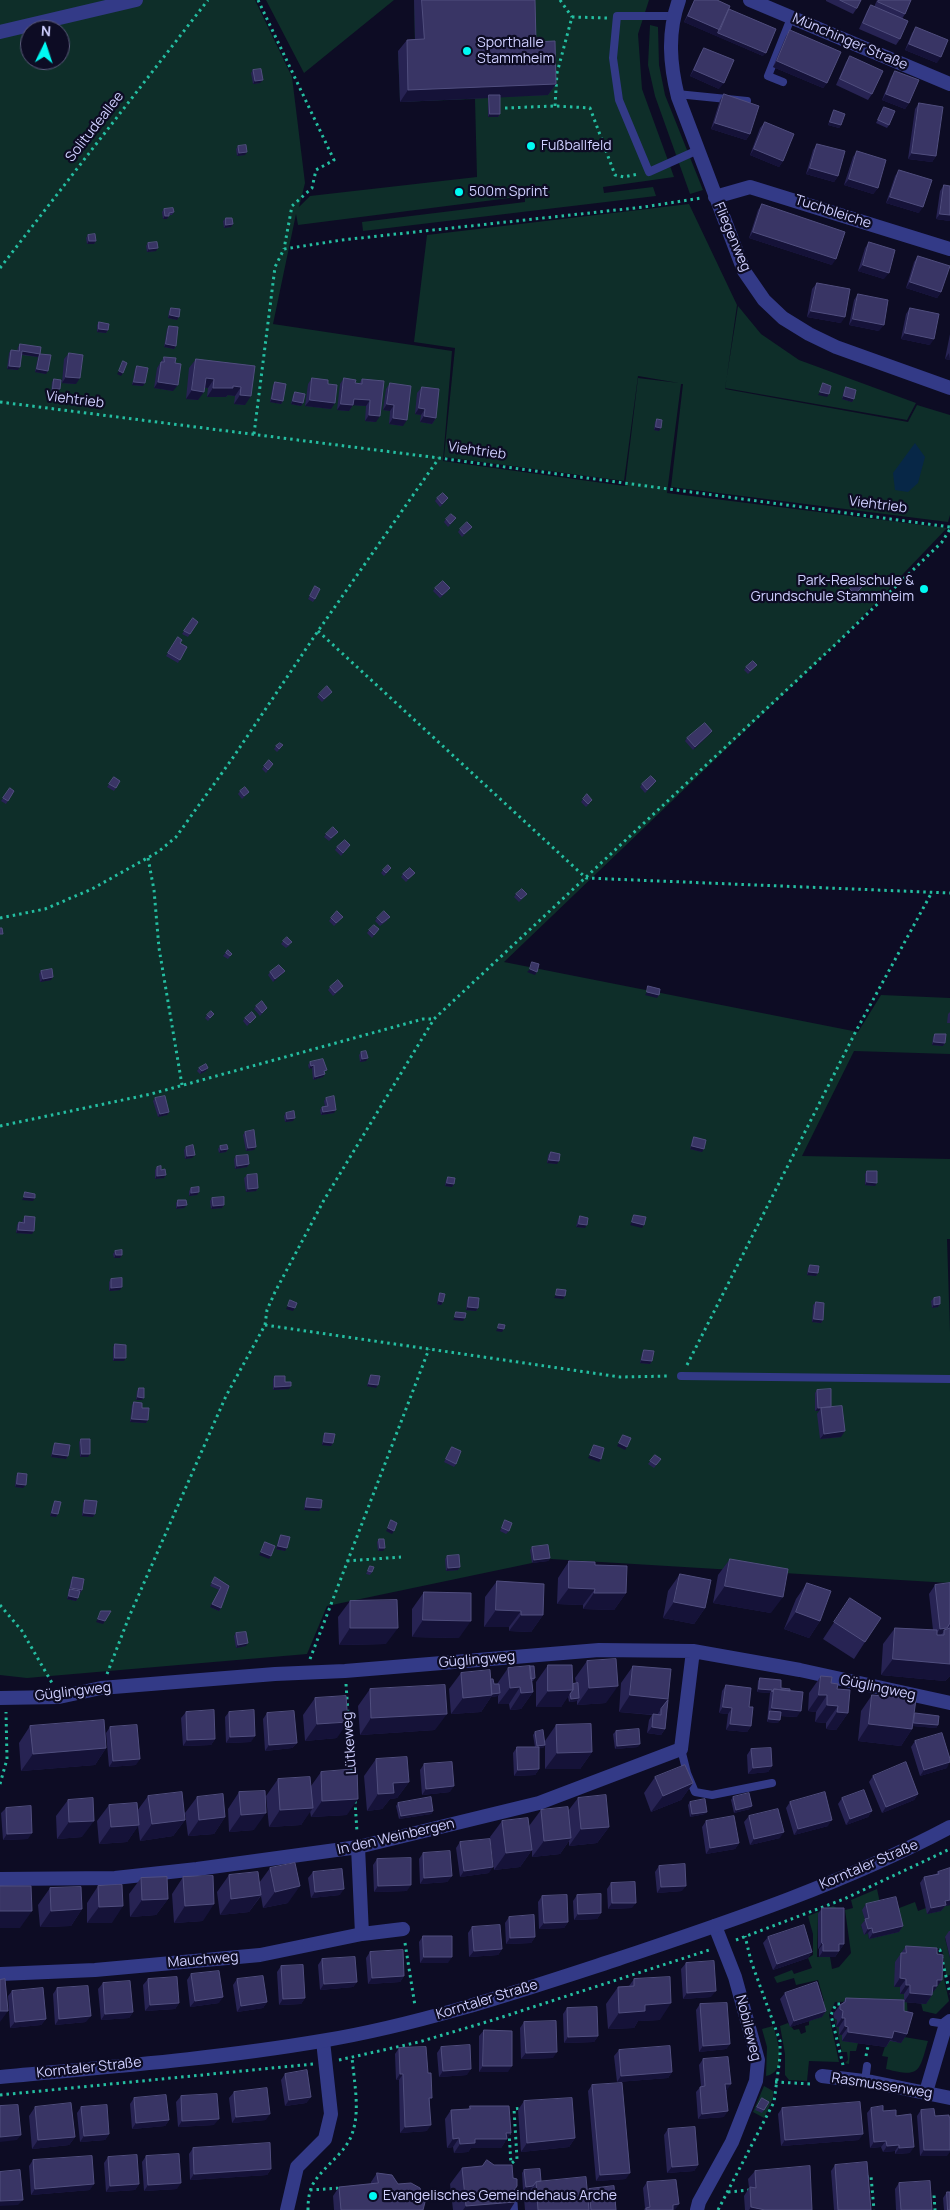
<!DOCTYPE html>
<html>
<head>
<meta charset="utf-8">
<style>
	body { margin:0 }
	#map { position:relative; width:950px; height:2210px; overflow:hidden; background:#0d0c24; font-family:Manrope,sans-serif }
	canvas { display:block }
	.north { position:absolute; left:20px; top:20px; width:50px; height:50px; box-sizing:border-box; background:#0d0c24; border:1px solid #5b5a7c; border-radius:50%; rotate:4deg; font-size:14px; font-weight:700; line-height:20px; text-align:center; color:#cfcfff }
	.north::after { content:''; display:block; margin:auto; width:18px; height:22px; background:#00faf3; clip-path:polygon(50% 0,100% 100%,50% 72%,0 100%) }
</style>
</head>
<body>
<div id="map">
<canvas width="950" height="2210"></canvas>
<div class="north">N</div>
</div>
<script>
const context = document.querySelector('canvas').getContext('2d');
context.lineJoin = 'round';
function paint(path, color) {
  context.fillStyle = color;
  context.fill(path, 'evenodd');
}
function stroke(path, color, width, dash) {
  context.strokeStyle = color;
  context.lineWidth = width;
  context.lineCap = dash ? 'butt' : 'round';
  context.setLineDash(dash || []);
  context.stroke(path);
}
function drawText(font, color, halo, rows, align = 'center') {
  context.font = font + ' Manrope,sans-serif';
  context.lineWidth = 4.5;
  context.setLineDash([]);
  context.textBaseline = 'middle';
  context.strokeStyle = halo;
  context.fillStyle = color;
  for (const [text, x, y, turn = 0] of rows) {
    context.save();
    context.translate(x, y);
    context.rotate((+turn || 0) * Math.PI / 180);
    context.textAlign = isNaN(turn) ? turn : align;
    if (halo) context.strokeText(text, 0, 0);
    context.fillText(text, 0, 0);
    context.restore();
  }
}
paint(new Path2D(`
	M0,0h255l37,77 13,106 -6,24 11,-11 167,-19 -2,-78 -75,3 -2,-51 17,-1 -1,-50h235l-11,34 4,55 32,88 -71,10 1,6 49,-6 3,9 -293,35 -1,-9 163,-20v-6l-227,29 -2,-11 -23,110 179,27 -9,110 182,25 13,-108 41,5 -41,-7 -14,105 -180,-24 11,-109 -41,-6 13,-107 262,-31 48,101 -12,84 183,33 9,-17 33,10v100l-2,7 -277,-35 12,-103h-2l-14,109 280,35 -108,113 -335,321 354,70 23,-37 69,3v56l-96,-3 -52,105 148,3v80h-3l3,93v251l-399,-24 -224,47 -20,48 -280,24 -27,-3zM30,30h30v30h-30z
	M266,0h128l-90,73z
	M650,25l8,2 1,38 6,30 38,95 -13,4 -35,-98 -7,-31z
	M738,306l23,28 38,26 117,43 -9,17 -182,-32z
	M877,1889l3,14 -15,21 -4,1 3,9 4,-1 1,6 25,-29 21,-8 3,9 8,-3 2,6 12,-7 10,-2v31l-5,2 5,20v17l-4,1 -4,-27 -21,-1 -27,39h6v6l4,1v8h3l1,21 -4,14 24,4c-9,31 -8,37 -42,28l2,-12 -6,-1 5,-16 14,3 -28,-42 -38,1 -6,13 10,47 -30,-1 -2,20 -18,-1 -4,-5v-21l-5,-28 8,-3 6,7 5,-1 2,5 5,-2 -1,-6 4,-1v-4l15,-20 -6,-21 -22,5 -2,-7 -17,5 -3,-6 18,-7 2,4 18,-6 -4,-10 5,-3v-21l-5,-18 25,-10 4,2 -1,6h-18l-1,43h13l2,12 7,-2 12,-14 -6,-43 8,-2 -2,-8z
	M925,1951l13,1 11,49 -13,13 -13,-3 -2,-8 5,1 5,-16 5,1z
	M834,2018l3,2 -1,6 3,1v8h3v5l16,3 -2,8h-6l-1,13 -4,-1 3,-3 -1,-8h-5z
	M773,2026c5,15 15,46 -7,50l1,-29 -5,-18z
	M764,2086l9,5v7l-9,20 -11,-6z`), '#0e2e29');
paint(new Path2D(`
	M915,443l10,14 -7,26 -10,9 -13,-2 -2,-17z`), '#072747');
stroke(new Path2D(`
	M258,0l76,160 -18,10 -4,18 -20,18 -8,43
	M560,0l12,17
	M555,106l2,-33 15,-56 35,1
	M505,108l50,-2 35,2 25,67 9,2 14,-3
	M0,268l208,-268
	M0,402l439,56 511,69
	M254,434l21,-167 9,-18 58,-9 302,-33 57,-9
	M318,631l268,247 364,15
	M148,858l6,32 5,58 23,137
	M0,918l45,-9 47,-20 66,-37 18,-15 56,-78 86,-128 121,-173
	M0,1126l151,-32 272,-75h11
	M265,1325l355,52 50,-1
	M687,1365l169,-334 76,-139
	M347,1561l54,-4
	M0,1605l22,26 30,52
	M310,1659l119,-310
	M107,1674l22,-57 97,-221 39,-71 2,-15 8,-18 49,-92 110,-181 405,-378 103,-99 8,-13
	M346,1684l6,89
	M0,1784l7,-25 -1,-47
	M355,1801l2,31
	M736,1940l108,-41 106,-50
	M405,1943l10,63
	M933,1950h7l10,44
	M866,2056l2,-10
	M339,2060l80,-18 74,-22 216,-70
	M843,2065l-12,-50 5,-11h8
	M775,2082l37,2
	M0,2095l313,-31
	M509,2132l2,32
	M512,2163l5,-4 -3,-50 7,-1
	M866,2177l5,-1 3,34
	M310,2190l31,-2
	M728,2192l21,-2
	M928,2195h6l1,15
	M308,2210c0,-9 1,-19 5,-26 11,-19 34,-31 40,-53 7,-22 1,-50 -1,-74
	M718,2210l56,-108 6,-45v-16l-29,-80 -6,-25`), '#24bea1', 3, [2.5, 4]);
stroke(new Path2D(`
	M673,16h-56l-4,42 6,42 30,72 49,-22
	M783,82l-15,-6 23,-58
	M677,94l70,7
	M681,1376l269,3
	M681,1749l6,24 8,19 17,3 60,-12
	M933,2022l13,2
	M865,2081l2,-15
	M513,2195l1,15`), '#333a87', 8);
stroke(new Path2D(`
	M679,0c-12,33 -9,65 -1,97l66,174 20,29 19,18 26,16 27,13 114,41
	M750,0l200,84
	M0,32l136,-32
	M715,197l35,-10 200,62
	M0,1698l59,-1 42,-9 174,-14 70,-3 254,-21 94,1 107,19 150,33
	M358,1847l4,87
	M0,1879l115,-1 82,-9 161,-22 181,-44 142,-54 12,-98
	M0,1974l95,-4 165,-15 102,-21 41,-5
	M822,2076l50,6 78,16
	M926,2092l20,-68 4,-3
	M287,2210l10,-43 28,-28 6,-25 -8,-73
	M697,2210l2,-8 33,-60 24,-61 2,-21 -23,-83 -20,-51`), '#333a87', 14);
stroke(new Path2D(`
	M0,2077c107,-10 215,-18 321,-36 102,-17 199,-50 297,-82 113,-38 227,-76 332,-132`), '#333a87', 14);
paint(new Path2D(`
	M414,0h121l1,42 20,42 -8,11 -48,2v17l-2,3h-10v-19l-88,4 -2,-51 9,-11 8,-1z
	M694,0h23l12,9 34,47 -79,-34z
	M826,0h35l-4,8 -4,6 -27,-13z
	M877,0h34l-6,14 -3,5 -2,20 -4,6 -37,-16 8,-18 4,-6 3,2z
	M916,27l21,36 -32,-13 7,-17z
	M790,30l37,53 -4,5 -50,-21 13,-31z
	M704,48l15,41 -29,-13 10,-22z
	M850,56l22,38 -4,6 -32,-15 10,-23z
	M253,70l7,13 -7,1 -2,-11z
	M895,71l14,32 -4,6 -23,-9 9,-23z
	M724,94l26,40 -4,6 -35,-11 9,-29z
	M919,103l17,53 -4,6 -24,-3 7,-50z
	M884,107l5,18 -2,3 -11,-5z
	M834,110l7,15 -2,3 -11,-3 4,-12z
	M765,122l18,39 -4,6 -29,-12 10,-27z
	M817,144l21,32 -4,6 -28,-8 7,-24z
	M238,146l7,9 -8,1 -1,-7z
	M857,151l21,37 -5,6 -29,-9 9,-28z
	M899,170l20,43 -33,-10 9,-27z
	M944,185l6,36 -14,-2 4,-28z
	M762,204l70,61 -83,-27 9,-28z
	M164,209l10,3 -2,3h-3l-2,4h-4l-1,-7z
	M226,218l7,6 -2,3 -7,1 -1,-7z
	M88,235l8,6 -2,3h-7l-1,-6z
	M869,242l15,37 -26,-8 7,-23z
	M148,243l8,8 -9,1 -1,-6z
	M918,256l23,36 -4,6 -31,-10 8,-26z
	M817,283l24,40 -34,-6 5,-28z
	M858,294l21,37 -30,-6 5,-25z
	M171,308l6,12 -9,-2 1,-7z
	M910,308l20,37 -29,-6 5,-25z
	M99,322l9,8 -2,3 -9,-1v-7z
	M169,326l7,20 -2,3 -10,-2 3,-18z
	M950,334v26l-5,-1z
	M20,344l20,10 6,20 -11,-2 3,-15 -16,-2 -4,15 -11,-1 2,-16 2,-3 6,1 1,-4z
	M69,353l7,31 -14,-1 2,-24z
	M164,357l9,34 -19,-3 3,-20z
	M196,359l59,7 -10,39 -11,-1 1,-8 -7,-1 -2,2h-19l1,-9h-4l-6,12 -12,-1 3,-31z
	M137,366l6,20 -11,-1 3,-16z
	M312,378l16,6 3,25 -26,-3 3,-22z
	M344,378l11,5 4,1 3,-5 14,43 -11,-1 1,-15 -13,-1 -4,6 -12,-1 3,-26z
	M54,379l4,13h-7l1,-10z
	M275,382l8,19 -2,3 -11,-2 3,-17z
	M390,383l13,43 -14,-2 1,-13 -7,-1 3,-21z
	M422,387l14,31 -4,6 -12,-2 1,-7 -6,-1 2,-21z
	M846,387l8,12 -2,3 -10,-3 2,-9z
	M295,392l8,11 -2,3 -10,-2 2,-9z
	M657,419l2,12 -5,-1 1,-8z
	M437,498l9,3 -6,6 -5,-6z
	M446,519l8,2 -6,6 -4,-5z
	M472,527l-10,10 -4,-5 2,-3z
	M864,585l-11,12 -5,-5 2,-3z
	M315,586v13l-2,3 -5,-3z
	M435,588l13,3 -8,7 -7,-7z
	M193,618l5,4 -10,15 -6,-3z
	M178,637l2,6 7,4 -9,16 -12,-7z
	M757,665l-9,9 -4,-4 2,-3z
	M332,692l-10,10 -5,-5 2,-3z
	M712,731l-2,3 -17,16 -8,-9 2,-3z
	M276,746l5,2 -4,4 -3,-3z
	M273,764l-7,9 -4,-4 2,-3z
	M114,777l6,4 -6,10 -7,-4z
	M642,784h12l-9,9 -5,-6z
	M10,788l4,3 -8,13 -5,-3z
	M240,791l9,1 -7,7 -4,-5z
	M583,799l7,4 -4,4 -5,-5z
	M338,832l-9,9 -5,-4 2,-3z
	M350,845l-9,11 -6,-6 2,-3z
	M383,870l6,1 -5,5 -3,-3z
	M415,873l-9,9 -5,-5 2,-3z
	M516,894h11l-8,8 -5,-5z
	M331,918l9,2 -6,6 -5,-5z
	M377,918l11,2 -8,6 -5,-5z
	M379,929l-7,9 -5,-5 2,-3z
	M283,941l7,4 -4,3 -5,-4z
	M228,950l4,4 -4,5 -5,-3z
	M41,971l10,9 -11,2 -1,-8z
	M285,971l-3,3 -9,8 -5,-7 2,-3z
	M330,987l11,2 -8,7 -5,-6z
	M256,1006l11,2 -7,8 -6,-7z
	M950,1012v11h-3l1,-9z
	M214,1014l-6,7 -3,-3 2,-3z
	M256,1017l-9,9 -4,-5 2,-3z
	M935,1034l10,9 -2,3 -11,-1 1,-8z
	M361,1052l5,9 -6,1 -1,-7z
	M310,1062l15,11 -2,4 -10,3 -1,-12 -3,1 -1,-4z
	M199,1068l7,3 -6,3 -3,-3z
	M155,1098l14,14 -2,3 -9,2 -5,-16z
	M326,1098l8,15 -13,2 -1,-5 2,-3h3l-1,-6z
	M286,1113l7,8 -8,1 -1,-6z
	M245,1132l9,18 -8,1 -3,-16z
	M694,1137l8,15 -12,-3 2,-9z
	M220,1146l8,3 -2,3 -7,1 -1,-4z
	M186,1147l6,11 -7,1 -1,-9z
	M551,1152l6,12 -10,-1 1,-8z
	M236,1156l13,8 -2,3 -12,2 -1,-10z
	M157,1167l4,3 5,5 -2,3 -9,1v-9z
	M867,1171l8,15 -10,-1v-11z
	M247,1175l11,13 -2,3 -10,1 -2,-14z
	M448,1177l6,7 -2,3 -7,-1 1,-6z
	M191,1188l6,7 -8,1v-5z
	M212,1198l12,7 -2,3 -11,1 -1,-8z
	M178,1200l6,8 -8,1v-6z
	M25,1216l7,18 -16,-1 1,-8 2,-3 3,1 1,-4z
	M580,1216l5,12 -9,-1 2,-8z
	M115,1251l7,4 -2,3h-6l-1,-4z
	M810,1265l8,8 -2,3 -9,-1 1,-7z
	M111,1279l9,11 -11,1v-9z
	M440,1293l3,9 -2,3 -4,-1 1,-8z
	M469,1297l9,11 -2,3 -10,-1 1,-10z
	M934,1298l6,6 -2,3 -6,1 -1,-7z
	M816,1302l7,18 -2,3 -9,-1 1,-17z
	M115,1344l9,17h-11v-14z
	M644,1350l8,11 -2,3 -10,-1 2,-10z
	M371,1375l5,13 -9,-2 2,-8z
	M275,1376l10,6 4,7 -16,1v-11z
	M139,1388l3,12h-6l1,-9z
	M817,1390l14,17 10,30 -21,2 -3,-25 2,-3h-4v-18z
	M134,1402l8,6 6,12 -2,3 -16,-1 2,-17z
	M325,1433l8,10 -2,3 -9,-1 1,-9z
	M81,1439l7,18h-8l-1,-15z
	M55,1443l13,13 -2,3 -15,-2 2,-11z
	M452,1447l4,17 -2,3 -10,-5z
	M655,1455l6,4 -7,9 -6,-4z
	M18,1473l5,15 -8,-1 1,-11z
	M307,1498l12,13 -15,-1 1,-9z
	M85,1500l10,14 -2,3 -11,-1 1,-13z
	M55,1501l3,13 -2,3 -6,-1 3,-12z
	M505,1520l4,11 -3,3 -6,-3z
	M281,1535l4,16 -9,-2 3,-11z
	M379,1539l4,12h-5l-1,-9z
	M532,1547l18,11 -2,3 -16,2 -2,-13z
	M447,1556l13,11 -2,3 -12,1 -1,-12z
	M730,1559l41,54 -58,-10 5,-28z
	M569,1561l26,4 31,28 -12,17 -31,-1v-4l-26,-1 1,-26z
	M370,1566l2,6 -2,3 -4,-1z
	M680,1574l25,34 -11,16 -31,-6 5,-27z
	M73,1577l9,13 -6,11 -9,-2 4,-19z
	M215,1577l14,9 -8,22 -2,3 -9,-4 9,-17 -9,-4z
	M497,1581l46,34 -12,17 -22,-1v-4h-25l1,-30z
	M807,1583l13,38 -11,17 -25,-9 12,-30z
	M950,1583v93l-5,5 -64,-6 2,-31 12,-16 38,2 -4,-36 6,-9z
	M424,1592l35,46 -47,-1v-28z
	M850,1598l15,44 -11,17 -31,-20z
	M350,1601l36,43 -47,1 -1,-28z
	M236,1633l10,13 -10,2 -2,-12z
	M587,1661l19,42 -29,2v-4l-8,1 -1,-6 -7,11h-25v-25l12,-17 25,19 3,-1 -1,-5z
	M633,1666l35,34 -3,29 -4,6 -14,-2 2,-13 3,-5 -33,-3 2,-29z
	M508,1668l27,10 -2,3h-1l1,11 -12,17 -11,1 -1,-6h-11v-8l-7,1 -10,15 -30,2 -2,-25 12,-16 30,6 3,5h3z
	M821,1676l10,7 6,6 11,24 -12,17 -10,-1v-6l-11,-1 1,-10 -8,-1 1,-18z
	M760,1678l21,10 9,3 7,26 -17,-1 -2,7 -11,-1 3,-29 -13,-1 1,-11z
	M726,1685l23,22 2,19 -4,6 -21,-2 2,-16 -9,-1 3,-22z
	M370,1689l65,41 -75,5 -2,-29z
	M872,1695l42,20 1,-2 23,12 -2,3 -23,-2 -1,3 -11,17 -43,-5 3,-30z
	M315,1698l22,40 -32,3 -2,-26z
	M186,1712l29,27 -4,6 -28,1 -2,-28z
	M229,1712l22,30 -25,1 -1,-26z
	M267,1713l30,30 -5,5 -27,3 -2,-32z
	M556,1725l36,27 -12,17h-35v-24l-2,3h-4v21l-4,6 -21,1 -1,-23 4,-6h18l-2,-12 2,-3 10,9z
	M30,1726l76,22 -11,17 -74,6 -2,-28z
	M110,1727l26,38 -27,2 -3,-34z
	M616,1731l22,16 -23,2 -2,-15z
	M915,1741l32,27 -27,8 -9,-29z
	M751,1749l21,17 -4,6 -20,2 -1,-19z
	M376,1759l33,23 -12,16 -7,1 -8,10 -15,2 -3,-35z
	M424,1764l26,28 -28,3 -2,-25z
	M321,1772l26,43 -36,2 -1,-6 -9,14 -32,2 -3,-31 12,-17 33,7z
	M873,1776l45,18 -4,6 -32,13 -13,-31z
	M655,1777l38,6 -12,17 -30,12 -7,-19z
	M239,1792l15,38 -25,2 -1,-23z
	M148,1796l37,24 -12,16 -33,5 -2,-15 -11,16 -28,2 -2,-23 12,-16 28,6z
	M197,1797l28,20 -11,17 -26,2 -3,-23z
	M733,1797l17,12 -16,4 -3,-13z
	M578,1798l31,29 -12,16 -28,3v-5l-9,13 -28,3v-7l-12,17 -26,3 -4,-33 12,-16 27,5 12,-16 27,1z
	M842,1798l30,13 -4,6 -22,8 -8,-21z
	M68,1800l14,37 -25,2 -1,-23z
	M690,1802l15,12 -15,3 -2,-12z
	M790,1802l38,24 -34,9 -8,-27z
	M398,1803l35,8 -2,3 -32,5 -3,-13z
	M6,1808l22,31 -25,1 -2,-27z
	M749,1816l31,22 -30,7 -6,-23z
	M706,1821l33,22 -4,6 -29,5 -4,-27z
	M460,1842l29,31 -29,4 -4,-29z
	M423,1853l29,23 -5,6 -27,2 -1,-25z
	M377,1859l30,32 -33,1 -1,-27z
	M659,1866l23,25 -25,2 -2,-21z
	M270,1868l18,35 -25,5 -2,-12 -12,16 -29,3 -3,-23 12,-17 30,8z
	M950,1868v37l-5,1 -4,5 -14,3 -7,-31 4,-6 12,-3 2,-2z
	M313,1872l27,23 -29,3 -3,-20z
	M183,1877l20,44 -29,2 -2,-29z
	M141,1878l27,21 -12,16 -26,2 -1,-23z
	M611,1883l21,25 -24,1 -1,-20z
	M98,1886l14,37h-25v-20z
	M50,1888l32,21 -11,17 -31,1 -2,-22z
	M577,1895l24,18 -4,6 -23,1 -1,-19z
	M542,1896l26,26 -4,6 -25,1 -1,-27z
	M866,1904l37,22 -4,6 -30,7 -1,-6 -4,2 -3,-10 4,-5 -3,-10z
	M822,1908l22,36 -9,13h-16v-8h-1v-35z
	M509,1917l26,20 -4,6 -25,1 -1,-21z
	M472,1927l30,22 -4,6 -29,2 -1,-24z
	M949,1931h1v27l-5,-21z
	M423,1936l25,27h-28l-1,-21z
	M768,1937l44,15 -4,6 -35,12 -10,-27z
	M906,1946l30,43 -4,3v3l-6,9 -22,-2v9l3,23 -6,9 -11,-2 -4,6 -44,-6v-6h-3v-8h-3l1,-7 -3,-2 -1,-4 7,-9 2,-1 4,-6 58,2v-6h-4v-7h-6l1,-25z
	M370,1952l34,24 -4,6 -32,2 -2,-26z
	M322,1959l35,23 -4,5 -33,3 -2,-25z
	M686,1963l25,34 -28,2 -2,-30z
	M281,1966l24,32 -4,6 -22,1 -2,-33z
	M191,1974l28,29 -29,4 -3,-27z
	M148,1979l31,24 -4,6 -30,2 -2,-26z
	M237,1979l30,23 -4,6 -26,4 -4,-27z
	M634,1979l26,41 -22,1 -4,7 -26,1 -2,-25 12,-17 11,-1z
	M103,1983l30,29 -4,6 -28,2 -3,-31z
	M57,1988l29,34 -31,3 -2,-31z
	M12,1991l34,28 -5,6 -31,3 -2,-32z
	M785,1993l41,18 -4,6 -32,10 -10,-28z
	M700,2004l30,40 -4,5 -27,3 -3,-42z
	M567,2008l31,28 -4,6 -30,1 -1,-29z
	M524,2022l29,36 -32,1 -1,-31z
	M484,2030l24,42h-29v-36z
	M441,2047l26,28 -28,2 -2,-24z
	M399,2048l29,25 2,29 -3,29 -27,2 -1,-53h-3l-1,-26z
	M619,2050l53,22 -4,6 -51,4 -3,-26z
	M703,2059l24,31 -3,27 -26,2 -2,-27 5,-6 -2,-21z
	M285,2074l26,23 -5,6 -21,3 -4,-26z
	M592,2085l34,94 -30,2 -8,-90z
	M234,2092l32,28 -34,3 -3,-25z
	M181,2096l33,29 -36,2 -2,-25z
	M134,2098l35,22 -4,6 -33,3 -2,-25z
	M762,2098l2,12 -2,3 -7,-3z
	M524,2101l51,37 -6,9 -48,5 -3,-42z
	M470,2106l35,36 -4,6h-30l-3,4 -14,1 -1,-6 -6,1 -2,-29 6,-9 17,-1z
	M35,2107l40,30 -6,8 -37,4 -3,-33z
	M81,2107l28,27 -4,6 -25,2 -3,-29z
	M782,2108l77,32 -78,6 -3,-32z
	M871,2108l25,8 14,37 -15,1v-3l-12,1 -2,-5 -11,1 -3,-35z
	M921,2110l14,6 12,40h-27l-3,-40z
	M668,2129l30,36 -4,6 -27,2 -3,-38z
	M193,2148l78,21 -4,6 -77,5 -1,-26z
	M146,2156l31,33 -33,2 -2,-29z
	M108,2157l31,27 -4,6 -29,2 -2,-29z
	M33,2160l57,30 -59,5 -2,-29z
	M494,2165l19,13 2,11 -5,21h-57l-3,-26 12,-16z
	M835,2165l36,45h-37l-3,-39z
	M524,2170l17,11 46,10 2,-2 27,21h-91l-1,-12 7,-9 -8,1 -1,-17z
	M755,2171l57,39h-67l-1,-14 5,-8 -1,-9z
	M377,2173l21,11 25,26h-89l-1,-14 6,-9 32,-3v-2z
	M647,2182l28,28h-31l1,-2 -2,-20z
	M899,2183l33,27h-36l-1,-21z
	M947,2192l3,18h-6l-1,-12z`), '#272353');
paint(new Path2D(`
	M688,16l32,14 -4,6 -32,-14z
	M718,33l48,20 -3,3 -47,-20z
	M909,44l32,13 -4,6 -32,-13z
	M777,61l50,22 -4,5 -50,-21z
	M694,70l30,13 -5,6 -29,-13z
	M263,80l-3,3 -7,1 2,-3z
	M556,84l-8,11 -59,3v-3l-1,3 -88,4 8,-12z
	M886,94l23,9 -4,6 -23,-9z
	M490,114h10l-2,3h-10z
	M830,122l11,3 -2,3 -11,-3z
	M715,123l35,11 -4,6 -35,-11z
	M754,149l29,12 -4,6 -29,-12z
	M247,152l-2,3 -8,1 2,-3z
	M912,153l24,3 -4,6 -24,-3z
	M810,168l28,8 -4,6 -28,-8z
	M849,179l29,9 -5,6 -29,-9z
	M890,197l33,10 -4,6 -33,-10z
	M940,214l10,1v6l-14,-2z
	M165,216h4l-2,3h-4z
	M233,224l-2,3 -7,1 2,-3z
	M753,232l83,27 -4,6 -83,-27z
	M89,241h7l-2,3h-7z
	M158,248l-2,3 -9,1 2,-3z
	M863,265l26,8 -5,6 -26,-8z
	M910,282l31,10 -4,6 -31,-10z
	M811,311l34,6 -4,6 -34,-6z
	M170,315l9,2 -2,3 -9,-2z
	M853,319l31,6 -5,6 -30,-6z
	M99,329l9,1 -2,3 -9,-1z
	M905,333l29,6 -4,6 -29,-6z
	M166,344l10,2 -2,3 -10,-2z
	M22,351l18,3 -2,3 -18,-3z
	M949,353l1,7 -5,-1z
	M9,366l11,1 -2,3 -11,-1z
	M37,369l11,2 -2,3 -11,-2z
	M119,371l4,2 -2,3 -4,-2z
	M66,377l14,1 -4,6 -14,-1z
	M206,378l8,1 -6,9 -9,-1z
	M134,382l11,1 -2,3 -11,-1z
	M158,382l20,3 -5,6 -19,-3z
	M233,386l8,1 -6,9 -7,-1 -2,2h-19l6,-9z
	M53,389h7l-2,3h-7z
	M192,390l12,2 -6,8 -12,-1z
	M820,392l9,2 -2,3 -9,-2z
	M240,395l11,1 -6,9 -11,-1z
	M844,396l10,3 -2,3 -10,-3z
	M272,399l11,2 -2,3 -11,-2z
	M354,399l16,1 -4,6 -16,-1z
	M310,400l25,3 -4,6 -26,-3z
	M293,401l10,2 -2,3 -10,-2z
	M341,404l12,1 -4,6 -12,-1z
	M387,404l7,1 -4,6 -7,-1z
	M419,408l6,1 -4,6 -6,-1z
	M369,415l11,1 -4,6 -11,-1z
	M424,416l12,2 -4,6 -12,-2z
	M393,418l14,2 -4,6 -14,-2z
	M656,427l5,1 -2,3 -5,-1z
	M712,731l-2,3 -17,16 2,-3z
	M530,969l7,3 -2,3 -8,-3z
	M285,971l-3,3 -9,8 2,-3z
	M53,977l-2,3 -11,2 3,-3z
	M647,992l12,3 -2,3 -12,-3z
	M934,1042l11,1 -2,3 -11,-1z
	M368,1058l-2,3 -6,1 2,-3z
	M314,1065l-2,3 -3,1 2,-3z
	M208,1068l-2,3 -6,3 2,-3z
	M325,1074l-2,3 -10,3 2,-3z
	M336,1110l-2,3 -13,2 2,-3z
	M169,1112l-2,3 -9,2 2,-3z
	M295,1118l-2,3 -8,1 2,-3z
	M692,1146l12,3 -2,3 -12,-3z
	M256,1147l-2,3 -8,1 2,-3z
	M228,1149l-2,3 -7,1 2,-3z
	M195,1155l-3,3 -7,1 2,-3z
	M549,1160l10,1 -2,3 -10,-1z
	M249,1164l-2,3 -12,2 2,-3z
	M166,1175l-2,3 -9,1 2,-3z
	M867,1182l10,1 -2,3 -10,-1z
	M447,1183l7,1 -2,3 -7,-1z
	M258,1188l-2,3 -10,1 2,-3z
	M199,1192l-2,3 -8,1 2,-3z
	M24,1197l11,1 -2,3 -11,-1z
	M187,1205l-3,3 -8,1 2,-3z
	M224,1205l-2,3 -11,1 2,-3z
	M632,1222l12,3 -2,3 -12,-3z
	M579,1224l8,1 -2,3 -9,-1z
	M18,1230l16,1 -2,3 -16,-1z
	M116,1255h6l-2,3h-6z
	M809,1272l9,1 -2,3 -9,-1z
	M122,1287l-2,3 -11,1 2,-3z
	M556,1295l9,1 -2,3 -9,-1z
	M439,1301l4,1 -2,3 -4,-1z
	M940,1304l-2,3 -6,1 2,-3z
	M288,1306l7,2 -2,3 -7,-2z
	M468,1307l10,1 -2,3 -10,-1z
	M455,1317l10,1 -2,3 -10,-1z
	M814,1319l9,1 -2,3 -9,-1z
	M498,1328l6,1 -2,3 -6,-1z
	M115,1358h11l-2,3h-11z
	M642,1360l10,1 -2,3 -10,-1z
	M369,1384l9,1 -2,3 -9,-2z
	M291,1386l-2,3 -16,1 2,-3z
	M138,1397l6,1 -2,2h-6z
	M818,1408h3l-2,3h-4z
	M132,1419l16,1 -2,3 -16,-1z
	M845,1431l-4,6 -21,2 4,-5z
	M324,1442l9,1 -2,3 -9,-1z
	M619,1443l8,4 -2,3 -8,-4z
	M53,1454l15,2 -2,3 -15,-2z
	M82,1454h8l-2,3h-8z
	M590,1455l11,4 -2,3 -11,-4z
	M17,1484l9,1 -3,3 -8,-1z
	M306,1507l15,1 -2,3 -15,-1z
	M52,1513l6,1 -2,3 -6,-1z
	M84,1513l11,1 -2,3 -11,-1z
	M388,1528l6,3 -2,3 -6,-3z
	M278,1546l9,2 -2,3 -9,-2z
	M380,1548h5l-2,3h-5z
	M261,1552l10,4 -2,3 -10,-4z
	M550,1558l-2,3 -16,2 2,-3z
	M460,1567l-2,3 -12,1 2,-3z
	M725,1586l58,11 -12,16 -58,-10z
	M71,1588l11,2 -2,3 -10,-4 -1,2z
	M569,1588l26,1 -12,16 -26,-1z
	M594,1593h32l-12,17 -31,-1z
	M69,1596l9,2 -2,3 -9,-2z
	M674,1602l31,6 -11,16 -31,-6z
	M212,1604l9,4 -2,3 -9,-4z
	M496,1610l25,1 -12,16h-25z
	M796,1612l24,9 -11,17 -25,-9z
	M521,1615h22l-12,17 -22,-1z
	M98,1619l7,2 -2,3 -7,-2z
	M423,1620l48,1 -12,17 -47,-1z
	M350,1628h48l-12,16 -47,1z
	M947,1628l-8,9h-5l6,-8z
	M248,1643l-2,3 -10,2 2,-3z
	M893,1659l57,5v12l-5,5 -64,-6z
	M618,1686l-12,17 -29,2 12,-17z
	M520,1687l-11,17h-11l12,-16z
	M759,1689l13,1 -2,3 -13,-1z
	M573,1690l-12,17h-25l12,-16z
	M533,1692l-12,17 -11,1 11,-17z
	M500,1693l-2,3 -7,1 -10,15 -30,2 12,-16z
	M630,1695l38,4 -11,16 -38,-3z
	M819,1695h8l-11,17 -8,-1z
	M579,1698l-2,3 -8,1 2,-3z
	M827,1705l11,1 -12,17 -11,-1z
	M723,1707l9,1 -4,6 -9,-1z
	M772,1708l29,3 -4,6 -27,-2v-4z
	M837,1712l11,1 -12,17 -10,-1z
	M447,1714l-12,16 -75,5 11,-17z
	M769,1719l11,1 -2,3 -11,-1z
	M348,1722l-11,16 -32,3 12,-17z
	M914,1723l24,2 -2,3 -24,-2z
	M730,1724l21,2 -4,6 -21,-2z
	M869,1724l43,5 -11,17 -43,-5z
	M652,1727l13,2 -4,6 -14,-2z
	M255,1736l-4,6 -25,1 4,-6z
	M215,1739l-4,6 -28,1 4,-6z
	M297,1743l-5,5 -27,3 4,-6z
	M640,1744l-2,3 -23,2 2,-3z
	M545,1745l-2,3 -8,1 2,-3z
	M106,1748l-11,17 -74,6 12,-17z
	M592,1752l-12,17h-35l12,-16z
	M140,1759l-4,6 -27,2 4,-6z
	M950,1762l-3,6 -27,8 4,-6z
	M772,1766l-4,6 -20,2 5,-6z
	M539,1769l-4,6 -21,1 4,-6z
	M409,1782l-12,16 -7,1 -8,10 -15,2 11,-17 15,-11z
	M693,1783l-12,17 -30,12 12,-16z
	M454,1786l-4,6 -28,3 4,-6z
	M918,1794l-4,6 -32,13 4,-6z
	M358,1799l-11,16 -36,2 11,-16z
	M752,1806l-2,3 -16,4 2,-3z
	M313,1808l-12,17 -32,2 11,-17z
	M433,1811l-2,3 -32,5 2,-3z
	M872,1811l-4,6 -22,8 4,-6z
	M707,1812l-2,2 -15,3 2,-3z
	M266,1813l-12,17 -25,2 12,-17z
	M225,1817l-11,17 -26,2 11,-16z
	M185,1820l-12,16 -33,5 12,-17z
	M832,1820l-4,6 -34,9 4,-6z
	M94,1821l-12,16 -25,2 12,-17z
	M139,1825l-12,17 -28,2 12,-17z
	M609,1827l-12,16 -28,3 12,-17z
	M784,1832l-4,6 -30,7 4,-6z
	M32,1833l-4,6 -25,1 4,-6z
	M571,1838l-11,16 -28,3 12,-16z
	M739,1843l-4,6 -29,5 4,-6z
	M532,1850l-12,17 -26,3 12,-17z
	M493,1867l-4,6 -29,4 4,-6z
	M452,1876l-5,6 -27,2 4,-6z
	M411,1885l-4,6 -33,1 4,-6z
	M300,1886l-12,17 -25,5 12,-16z
	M686,1886l-4,5 -25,2 4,-6z
	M344,1889l-4,6 -29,3 4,-6z
	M261,1895l-12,17 -29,3 11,-16z
	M168,1899l-12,16 -26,2 12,-17z
	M950,1900v5l-5,1 -4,5 -14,3 4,-6 14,-7z
	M612,1903h24l-4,5 -24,1z
	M214,1904l-11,17 -29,2 11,-17z
	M123,1906l-11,17h-25l12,-16z
	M82,1909l-11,17 -31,1 11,-16z
	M0,1911h32l-12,17h-20z
	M601,1913l-4,6 -23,1 4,-6z
	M568,1922l-4,6 -25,1 5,-6z
	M903,1926l-4,6 -30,7 4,-6z
	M872,1928l-4,5 -4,2 4,-6z
	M535,1937l-4,6 -25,1 4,-6z
	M822,1943l1,1 -4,5h-1z
	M839,1944h5l-4,6h-5z
	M502,1949l-4,6 -29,2 5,-6z
	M823,1951h16l-4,6h-16z
	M812,1952l-4,6 -35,12 4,-6z
	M424,1957h28l-4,6h-28z
	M404,1976l-4,6 -32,2 4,-6z
	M900,1978l6,1 -6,8h-6z
	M937,1980h5l-11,15h1l-6,9 -22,-2 6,-9z
	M357,1982l-4,5 -33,3 4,-6z
	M906,1985h4l-6,9h-4z
	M716,1991l-5,6 -28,2 4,-6z
	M223,1997l-4,6 -29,4 5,-6z
	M305,1998l-4,6 -22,1 4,-6z
	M267,2002l-4,6 -26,4 4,-6z
	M179,2003l-4,6 -30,2 5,-6z
	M671,2003l-11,17 -22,1 -4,7 -26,1 11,-16 26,-8z
	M0,2011h8l-8,11z
	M826,2011l-4,6 -32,10 4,-6z
	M133,2012l-4,6 -28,2 4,-6z
	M91,2016l-5,6 -31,3 4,-6z
	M842,2018h3l-6,9h-3z
	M46,2019l-5,6 -31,3 5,-6z
	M845,2026l3,1 -6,8h-3z
	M894,2031l13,3 -6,9 -11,-3 -4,7 -44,-6 6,-9z
	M598,2036l-4,6 -30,1 4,-6z
	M730,2044l-4,5 -27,3 4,-6z
	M557,2052l-4,6 -32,1 5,-6z
	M483,2066h29l-4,6h-29z
	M471,2069l-4,6 -28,2 4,-6z
	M672,2072l-4,6 -51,4 4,-6z
	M400,2074h3l-4,6h-3z
	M725,2084h6l-4,6h-6z
	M311,2097l-5,6 -21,3 4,-6z
	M728,2111l-4,6 -26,2 4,-5z
	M270,2114l-4,6 -34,3 4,-6z
	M219,2119l-5,6 -36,2 4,-6z
	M169,2120l-4,6 -33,3 4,-6z
	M431,2125l-4,6 -27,2 5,-6z
	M506,2133h5l-10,15h-30l-3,4 -14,1 6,-9 15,-5z
	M109,2134l-4,6 -25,2 4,-6z
	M863,2134l-4,6 -78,6 4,-6z
	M21,2135l-4,5 -17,2v-5z
	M75,2137l-6,8 -37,4 6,-9z
	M459,2138l-6,9 -6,1 6,-9z
	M575,2138l-6,9 -48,5 6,-9z
	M886,2141l-5,6 -11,1 4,-6z
	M899,2145l-4,6 -12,1 4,-6z
	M914,2147l-4,6 -15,1 4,-6z
	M924,2150h26v2l-3,4h-27z
	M698,2165l-4,6 -27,2 5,-6z
	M271,2169l-4,6 -77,5 4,-6z
	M630,2173l-4,6 -30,2 4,-6z
	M181,2183l-4,6 -33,2 4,-6z
	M94,2184l-4,6 -59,5 4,-6z
	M139,2184l-4,6 -29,2 4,-6z
	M533,2186l-2,3 -8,1 3,-3z
	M23,2200l-5,5 -18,1v-5z
	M515,2202l-5,8h-47l3,-4z
	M679,2204l-4,6h-6l4,-5z
	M751,2207l14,3h-16z`), '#151238');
const building = new Path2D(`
	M422,0h113l1,42 19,-1 1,43 -148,6 -1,-50 17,-1z
	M695,0h22l13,6 -10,24 -32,-14z
	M840,0h21l-4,8z
	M879,0h32l-6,14 -27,-12z
	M871,5l37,16 -8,18 -37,-16z
	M729,9l47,20 -10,24 -48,-20z
	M916,27l32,13 -7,17 -32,-13z
	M790,30l51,22 -14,31 -50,-22z
	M704,48l30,12 -10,23 -30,-13z
	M850,56l33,15 -11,23 -32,-15z
	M261,69l2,11 -8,1 -2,-11z
	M895,71l24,9 -10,23 -23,-9z
	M724,94l35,12 -9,28 -35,-11z
	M489,95h11v19h-10z
	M919,103l24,4 -7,49 -24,-3z
	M884,107l11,4 -6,14 -11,-5z
	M834,110l11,4 -4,11 -11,-3z
	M765,122l29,12 -11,27 -29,-12z
	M817,144l28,7 -7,25 -28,-8z
	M246,145l1,7 -8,1 -1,-7z
	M857,151l29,9 -8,28 -29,-9z
	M899,170l33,10 -9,27 -33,-10z
	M944,185l6,1v29l-10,-1z
	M762,204l83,28 -9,27 -83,-27z
	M173,208l1,4 -5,1v3h-4l-1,-7z
	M226,218h6l1,6 -7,1z
	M95,234l1,7h-7l-1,-6z
	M157,242l1,6 -9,1 -1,-6z
	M869,242l26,8 -6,23 -26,-8z
	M918,256l32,10 -9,26 -31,-10z
	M817,283l33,6 -5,28 -34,-6z
	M858,294l30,6 -4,25 -31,-6z
	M171,308l9,1 -1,8 -9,-2z
	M910,308l29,6 -5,25 -29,-6z
	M99,322l10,2 -1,6 -9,-1z
	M169,326l9,1 -2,19 -10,-2z
	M20,344l21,3 -1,7 -18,-3 -2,16 -11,-1 2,-16 8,1z
	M69,353l14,2 -3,23 -14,-1z
	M40,354l11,1 -3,16 -11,-2z
	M164,357l12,1 -1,5 6,1 -3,21 -20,-3 3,-20h3z
	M196,359l59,7 -4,30 -11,-1 1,-8 -8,-1v2h-20l1,-9 -8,-1 -2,14 -12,-2z
	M123,361l4,2 -4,10 -4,-2z
	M137,366l11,2 -3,15 -11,-1z
	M312,378l16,2v4l9,1 -2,18 -25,-3z
	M344,378l12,2 -1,3 7,1v-5l22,2 -4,35 -11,-1 1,-15 -16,-1 -1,6 -12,-1z
	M54,379l7,1 -1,9h-7z
	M275,382l11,2 -3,17 -11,-2z
	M390,383l21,3 -4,34 -14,-2 1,-13 -7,-1z
	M823,383l8,3 -2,8 -9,-2z
	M422,387l17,2 -3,29 -12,-2 1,-7 -6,-1z
	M846,387l10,3 -2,9 -10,-3z
	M295,392l10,2 -2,9 -10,-2z
	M657,419l5,1 -1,8 -5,-1z
	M443,493l5,5 -6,6 -5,-6z
	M451,514l5,4 -6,6 -4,-5z
	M467,522l5,5 -8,7 -4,-5z
	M859,580l5,5 -9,9 -5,-5z
	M443,581l7,7 -8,7 -7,-7z
	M315,586l5,3 -5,10 -5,-3z
	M193,618l5,4 -8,12 -6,-3z
	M178,637l4,3 -2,3 7,4 -7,13 -12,-7z
	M753,661l4,4 -7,6 -4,-4z
	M327,686l5,6 -8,7 -5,-5z
	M705,723l7,8 -17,16 -8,-9z
	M280,743l3,2 -4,4 -3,-3z
	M269,760l4,4 -5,6 -4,-4z
	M651,776l5,5 -9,9 -5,-6z
	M114,777l6,4 -4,7 -7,-4z
	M245,787l4,5 -5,4 -4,-5z
	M10,788l4,3 -6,10 -5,-3z
	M587,794l5,6 -4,4 -5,-5z
	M333,827l5,5 -7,6 -5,-4z
	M345,840l5,5 -7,8 -6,-6z
	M388,865l3,3 -5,5 -3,-3z
	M410,868l5,5 -7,6 -5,-5z
	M522,889l5,5 -6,5 -5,-5z
	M337,911l6,6 -7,6 -5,-5z
	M384,911l6,6 -8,6 -5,-5z
	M374,925l5,4 -5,6 -5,-5z
	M0,928h2l1,6h-3z
	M287,937l5,5 -4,3 -5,-4z
	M228,950l4,4 -2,2 -4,-3z
	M532,962l7,2 -2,8 -7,-3z
	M279,965l6,6 -10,8 -5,-7z
	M52,969l1,8 -10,2 -2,-8z
	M338,980l5,6 -8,7 -5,-6z
	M648,986l12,3 -1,6 -12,-3z
	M262,1001l5,7 -5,5 -6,-7z
	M211,1011l3,3 -4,4 -3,-3z
	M252,1012l4,5 -6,6 -5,-5z
	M935,1034h11l-1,9 -11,-1z
	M366,1051l2,7 -6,1 -1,-7z
	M323,1059l4,11 -3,1 1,3 -10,3 -1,-12 -3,1 -1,-4z
	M206,1064l2,4 -6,3 -3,-3z
	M165,1096l4,16 -9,2 -5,-16z
	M334,1096l2,14 -13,2 -1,-5 6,-1 -2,-8z
	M294,1111l1,7 -8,1 -1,-6z
	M254,1130l2,17 -8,1 -3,-16z
	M694,1137l12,3 -2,9 -12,-3z
	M193,1145l2,10 -8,1 -1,-9z
	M227,1145l1,4 -7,1 -1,-4z
	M551,1152l9,2 -1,7 -10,-1z
	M248,1155l1,9 -12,2 -1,-10z
	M161,1166v4l4,-1 1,6 -9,1v-9z
	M867,1171h10v12l-10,-1z
	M257,1174l1,14 -10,1 -1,-14z
	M448,1177l7,1 -1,6 -7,-1z
	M199,1187v5l-8,1v-5z
	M25,1192l10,2v4l-11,-1z
	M224,1197v8l-11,1 -1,-8z
	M178,1200h8l1,5 -9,1z
	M634,1215l12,2 -2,8 -12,-3z
	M25,1216l10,1 -1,14 -16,-1 1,-8 5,1z
	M580,1216l8,2 -1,7 -8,-1z
	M122,1250v5h-6l-1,-4z
	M810,1265l9,1 -1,7 -9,-1z
	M122,1278v9l-11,1v-9z
	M557,1289l9,1 -1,6 -9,-1z
	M440,1293l5,1 -2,8 -4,-1z
	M469,1297l10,1 -1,10 -10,-1z
	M940,1297v7l-6,1v-7z
	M290,1300l7,3 -2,5 -7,-2z
	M816,1302l8,1 -1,17 -9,-1z
	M456,1312l10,1 -1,5 -10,-1z
	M499,1324l6,1 -1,4 -6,-1z
	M115,1344l11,1v13h-11z
	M644,1350l10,1 -2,10 -10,-1z
	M371,1375l9,1 -2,9 -9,-1z
	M275,1376h10v6h6v4l-16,1z
	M139,1388h5v10l-6,-1z
	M831,1389v18l-13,1 -1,-18z
	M134,1402l8,1v5h7l-1,12 -16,-1z
	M842,1406l3,25 -21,3 -3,-26z
	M325,1433l10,1 -2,9 -9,-1z
	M623,1435l8,3 -4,9 -8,-4z
	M81,1439h9v15h-8z
	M55,1443l15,2 -2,11 -15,-2z
	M594,1445l10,3 -3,11 -11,-4z
	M452,1447l9,4 -5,13 -10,-5z
	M655,1455l6,4 -5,6 -6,-4z
	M18,1473l9,1 -1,11 -9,-1z
	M307,1498l15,2 -1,8 -15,-1z
	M85,1500l12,1 -2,13 -11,-1z
	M55,1501l6,1 -3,12 -6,-1z
	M391,1520l6,3 -3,8 -6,-3z
	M505,1520l7,3 -3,8 -7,-3z
	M281,1535l9,2 -3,11 -9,-2z
	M379,1539h5l1,9h-5z
	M265,1542l10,4 -4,10 -10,-4z
	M548,1545l2,13 -16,2 -2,-13z
	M459,1555l1,12 -12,1 -1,-12z
	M730,1559l58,10 -5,28 -58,-11z
	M569,1561l26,1v3l32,1 -1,27h-32l1,-4 -26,-1z
	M370,1566l4,1 -2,5 -4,-1z
	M680,1574l31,6 -6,28 -31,-6z
	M73,1577l11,2 -2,11 -11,-2z
	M215,1577l14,9 -8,22 -9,-4 9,-17 -9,-4z
	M497,1581l47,3 -1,31h-22v-4l-25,-1z
	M807,1583l24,8 -11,30 -24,-9z
	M950,1583v40l-3,5 -7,1 -5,-44z
	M70,1589l10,2 -2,7 -9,-2z
	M424,1592l47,1v28l-48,-1z
	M850,1598l31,20 -16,24 -31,-20z
	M397,1600l1,28h-48v-27z
	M101,1611h10l-6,10 -7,-2z
	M895,1628l42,2v5h7v-5l6,-2v36l-57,-5z
	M246,1632l2,11 -10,2 -2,-12z
	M616,1659l2,27 -29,2 -2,-27z
	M548,1665h24l1,25 -25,1z
	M530,1666l3,26 -12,1 -1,-6 -10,1 -2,-20z
	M530,1666h4l1,12 -4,1z
	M633,1666l38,3 -3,30 -38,-4z
	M490,1670l2,25 -29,3 -2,-25z
	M821,1676l11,1 -1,6 7,1 -1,5 13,1 -2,23 -11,-1 1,-6 -11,-1v-10h-8z
	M760,1678l21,2v8l9,1v2l-16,-2 -2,3v-2l-13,-1z
	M491,1679h2l1,5h5l1,9 -8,1z
	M578,1683l1,15 -8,1 -1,-5 3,-4v-6z
	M445,1685l2,29 -76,4 -1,-29z
	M726,1685l25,3 -2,19h4l-2,19 -21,-2 2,-16 -9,-1z
	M774,1689l29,3 -2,19 -29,-3z
	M872,1695l44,4 -4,30 -43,-5z
	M346,1696l2,26 -31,2 -2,-26z
	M668,1700l-3,29 -13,-2 1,-13 8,1v-6z
	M214,1710l1,29 -28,1 -1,-28z
	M254,1710l1,26 -25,1 -1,-25z
	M294,1711l3,32 -28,2 -2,-32z
	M770,1711l11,1 -1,8 -11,-1z
	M915,1713l24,3 -1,9 -24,-2z
	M104,1720l2,28 -73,6 -3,-28z
	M591,1724l1,28 -35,1 -1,-28z
	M137,1725l3,34 -27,2 -3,-34z
	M639,1729l1,15 -23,2 -1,-15z
	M543,1730l2,15 -8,1 -2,-14z
	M942,1733l8,26v3l-26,8 -9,-29z
	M517,1747h22v22l-21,1z
	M771,1748l1,18 -19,2 -2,-19z
	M407,1757l2,25 -16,1 1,10 -16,1 -2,-35z
	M452,1762l2,24 -28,3 -2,-25z
	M906,1762l12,32 -32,13 -13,-31z
	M685,1765l8,18 -30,13 -8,-19z
	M357,1769l1,30 -36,2 -1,-29z
	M310,1777l3,31 -33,2 -2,-31z
	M864,1790l8,21 -22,8 -8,-21z
	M265,1791l1,22 -25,2 -2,-23z
	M182,1792l3,28 -33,4 -4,-28z
	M825,1792l7,28 -34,9 -8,-27z
	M749,1793l3,13 -16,4 -3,-13z
	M223,1794l2,23 -26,3 -2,-23z
	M606,1795l3,32 -28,2 -3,-31z
	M431,1797l2,14 -32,5 -3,-13z
	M93,1798l1,23 -25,1 -1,-22z
	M705,1799l2,13 -15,2 -2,-12z
	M137,1803l2,22 -28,2 -2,-22z
	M31,1806l1,27 -25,1 -1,-26z
	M568,1807l3,31 -27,3 -3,-31z
	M778,1809l6,23 -30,7 -5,-23z
	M734,1816l5,27 -29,5 -4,-27z
	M528,1818l4,32 -26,3 -4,-32z
	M490,1839l3,28 -29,4 -4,-29z
	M450,1851l2,25 -28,2 -1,-25z
	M411,1858v27l-33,1 -1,-27z
	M295,1863l5,23 -25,6 -5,-24z
	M685,1864l1,22 -25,1 -2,-21z
	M950,1868v32l-5,1 1,4 -15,3 -7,-31 15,-3 -1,-2z
	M342,1869l2,20 -29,3 -2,-20z
	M258,1872l3,23 -30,4 -2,-24z
	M213,1876l1,28 -29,2 -2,-29z
	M167,1877l1,22 -26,1 -1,-22z
	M635,1882l1,21h-24l-1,-20z
	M122,1885l1,21 -24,1 -1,-21z
	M0,1886h31l1,25h-32z
	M81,1887l1,22 -31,2 -1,-23z
	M601,1894v19l-23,1 -1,-19z
	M567,1895l1,27 -24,1 -2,-27z
	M896,1897l7,29 -30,7 -1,-5 -4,1 -3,-10 4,-1 -3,-14z
	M822,1908h22v36h-5v7h-16v-7l-1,-1z
	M534,1915l1,22 -25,1 -1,-21z
	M500,1925l2,24 -28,2 -2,-24z
	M804,1925l8,27 -35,12 -9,-27z
	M423,1936h29v21h-28z
	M906,1946l31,2v6l6,1 -1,25h-5v6h-4l-1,9 -22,-2v-8h-4v-6l-6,-1 1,-25h5z
	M403,1950l1,26 -32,2 -2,-26z
	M355,1957l2,25 -33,2 -2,-25z
	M714,1961l2,30 -29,2 -1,-30z
	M303,1965l2,33 -22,1 -2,-33z
	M219,1971l4,26 -28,4 -4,-27z
	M263,1976l4,26 -26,4 -4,-27z
	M177,1977l2,26 -29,2 -2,-26z
	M670,1977l1,26 -26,2v6l-26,2 -1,-26 16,-1v-7z
	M5,1979l3,32h-8v-31z
	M130,1981l3,31 -28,2 -2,-31z
	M817,1982l9,29 -32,10 -9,-28z
	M88,1986l3,30 -32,3 -2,-31z
	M43,1988l3,31 -31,3 -3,-31z
	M846,1998l58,2v11l9,2 -6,21 -13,-3 -2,7 -44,-6v-5l-3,-1v-8h-3l1,-7 -3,-2v-4l5,-3z
	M727,2003l3,41 -27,2 -3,-42z
	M597,2007l1,29 -30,1 -1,-29z
	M556,2021l1,31 -31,1 -2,-31z
	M484,2030l28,1v35h-29z
	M470,2045l1,24 -28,2 -2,-24z
	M670,2046l2,26 -51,4 -2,-26z
	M426,2047l2,26h3l1,25h-3l2,27 -26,2 -2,-53h-3l-1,-26z
	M728,2057l3,27h-6l3,27 -26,3 -2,-27 5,-1 -2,-27z
	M307,2070l4,27 -22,3 -4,-26z
	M622,2083l8,90 -30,2 -8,-90z
	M267,2088l3,26 -34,3 -2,-25z
	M217,2094l2,25 -37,2 -1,-25z
	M166,2095l3,25 -33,3 -2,-25z
	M572,2098l3,40 -48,5 -3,-42z
	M762,2098l7,4 -5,8 -7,-3z
	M860,2102l3,32 -78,6 -3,-32z
	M71,2103l4,34 -37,3 -3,-33z
	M18,2105l3,30 -21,2v-31z
	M107,2105l2,29 -25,2 -3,-29z
	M470,2106h39l2,27h-5l1,6h-32v4l-15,1 -1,-6 -6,1 -2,-29 19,-1z
	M883,2106v5l13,-1v6l15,-2 3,33 -15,1v-3l-12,1 -1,-5 -12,1 -3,-34z
	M934,2109l1,7 14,-1v2h1v33h-26l-3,-40z
	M695,2127l3,38 -26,2 -4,-38z
	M270,2143l1,26 -77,5 -1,-26z
	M179,2154l2,29 -33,2 -2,-29z
	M137,2155l2,29 -29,2 -2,-29z
	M92,2156l2,28 -59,5 -2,-29z
	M487,2160l7,5h18l1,13 4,1v7l-2,3v13l-49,4 -4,-38 20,-2z
	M867,2162l4,48h-33l-3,-45z
	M810,2166l2,44h-47l-14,-3 -1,-20 6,1 -1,-17z
	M540,2169l1,12 -5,1 -3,4 -7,1 -2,-17z
	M20,2170l3,30 -23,1v-29z
	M377,2173l15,2 6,9 13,-1 9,5 5,14 -2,8h-82l-2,-23 39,-4z
	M586,2177l3,33h-51l-2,-28z
	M676,2180l3,24 -6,1v5h-27v-2l4,-1 -3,-25z
	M930,2181l2,29h-31l-2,-27z
	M614,2186l2,24h-25l-2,-21z
	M947,2192h3v18h-2z`);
paint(building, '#393565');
stroke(building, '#504e7e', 1);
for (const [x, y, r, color] of [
	[467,51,5,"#00faf3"],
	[531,146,5,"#00faf3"],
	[459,192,5,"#00faf3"],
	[924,589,5,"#00faf3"],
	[373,2196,5,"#00faf3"]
]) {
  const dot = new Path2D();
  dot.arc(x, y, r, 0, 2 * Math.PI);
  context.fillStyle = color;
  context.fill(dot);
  stroke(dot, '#0d0c24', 2);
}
drawText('14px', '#cfcfff', '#0d0c24', [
	["Münchinger Straße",850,42,23],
	["Solitudeallee",95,127,-52],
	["Tuchbleiche",833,212,18],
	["Fliegenweg",732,237,67],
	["Viehtrieb",75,400,7],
	["Viehtrieb",477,451,8],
	["Viehtrieb",878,505,7],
	["Güglingweg",477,1660,-5],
	["Güglingweg",878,1688,12],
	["Güglingweg",73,1692,-7],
	["Lütkeweg",350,1743,-94],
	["In den Weinbergen",396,1837,-13],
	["Korntaler Straße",869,1865,-23],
	["Mauchweg",203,1960,-5],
	["Korntaler Straße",487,2000,-17],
	["Nobileweg",748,2028,76],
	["Korntaler Straße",89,2068,-6],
	["Rasmussenweg",882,2086,9]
]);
drawText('14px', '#cfcfff', '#0d0c24', [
	["Sporthalle",477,43],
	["Stammheim",477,59],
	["Fußballfeld",541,146],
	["500m Sprint",469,192],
	["Park-Realschule &",914,581,"right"],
	["Grundschule Stammheim",914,597,"right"],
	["Evangelisches Gemeindehaus Arche",383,2196]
], 'left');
</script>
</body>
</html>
